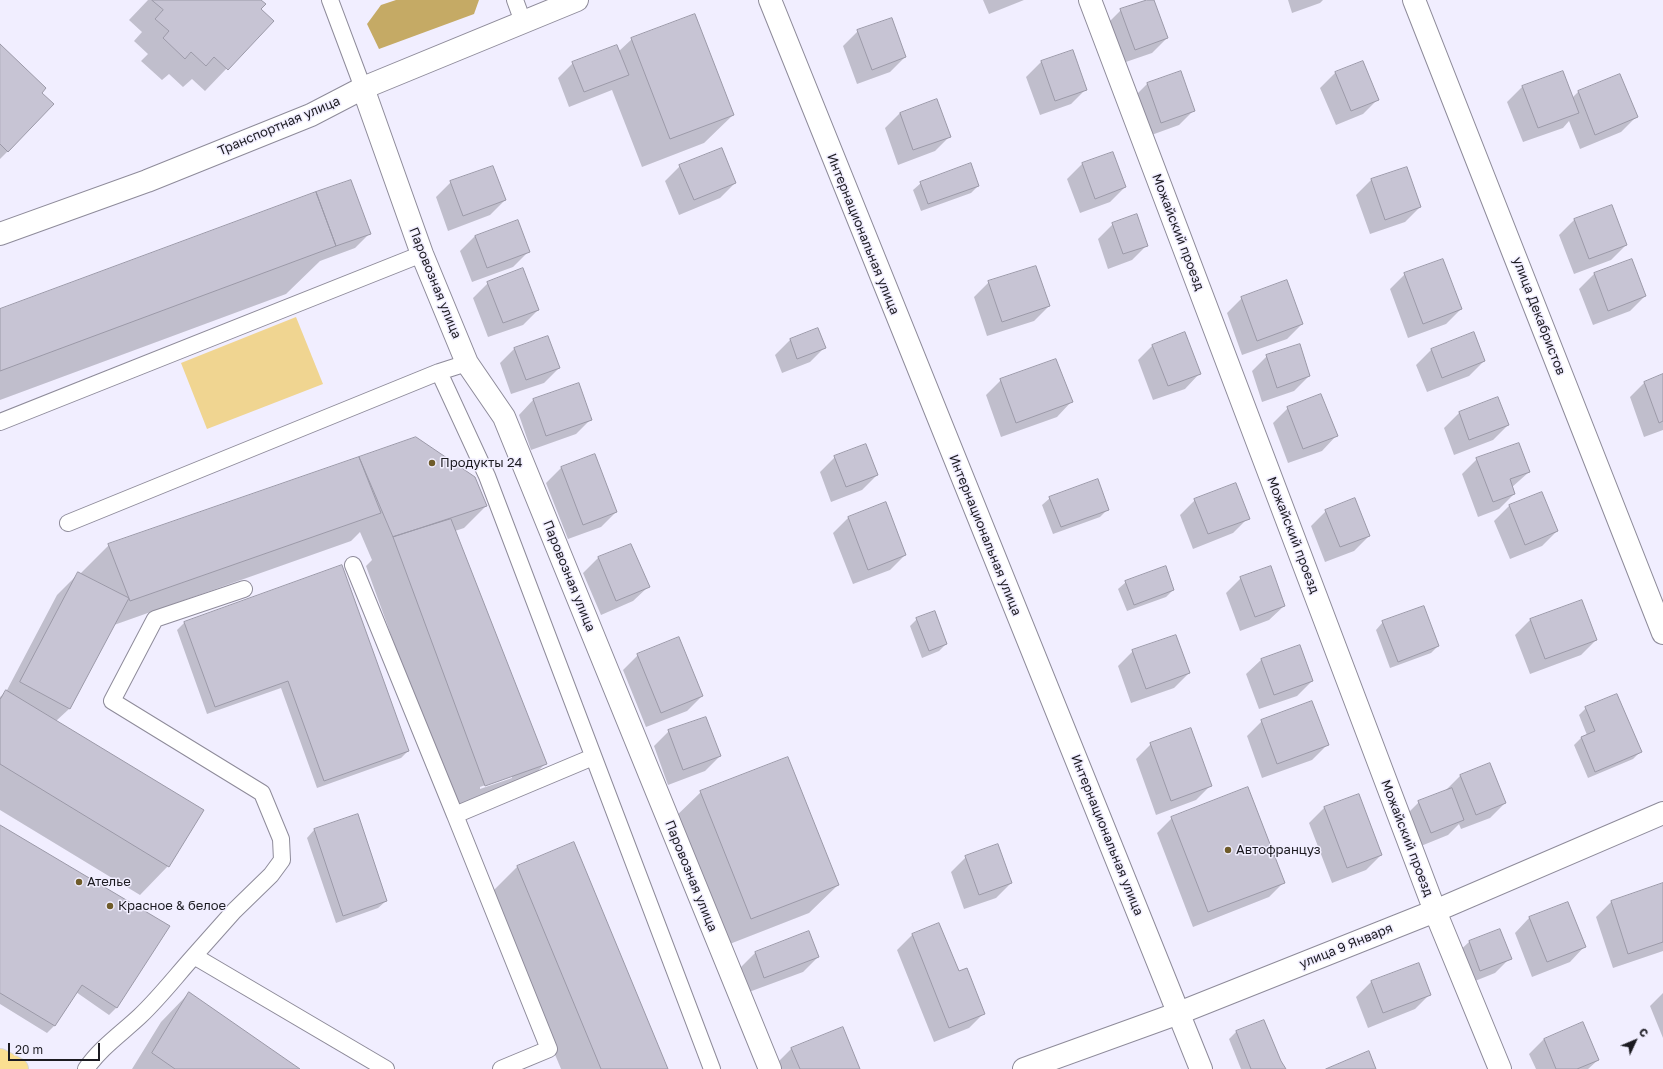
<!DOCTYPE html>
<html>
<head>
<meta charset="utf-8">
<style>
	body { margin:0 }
	#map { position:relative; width:1663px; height:1069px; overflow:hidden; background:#f1eeff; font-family:"Golos Text",sans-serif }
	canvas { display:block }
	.north { position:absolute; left:1615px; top:1021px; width:40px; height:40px; -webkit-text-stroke:3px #f1eeff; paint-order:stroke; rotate:46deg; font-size:11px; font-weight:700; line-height:16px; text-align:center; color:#1c1b21 }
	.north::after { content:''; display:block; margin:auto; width:14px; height:18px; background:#1c1b21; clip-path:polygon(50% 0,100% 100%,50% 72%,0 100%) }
	.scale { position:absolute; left:8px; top:1043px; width:92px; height:18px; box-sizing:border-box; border:2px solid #1c1b21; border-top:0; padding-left:5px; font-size:12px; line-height:14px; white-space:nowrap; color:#1c1b21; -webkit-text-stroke:3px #f1eeff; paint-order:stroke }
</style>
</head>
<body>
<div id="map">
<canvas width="1663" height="1069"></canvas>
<div class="north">С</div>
<div class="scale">20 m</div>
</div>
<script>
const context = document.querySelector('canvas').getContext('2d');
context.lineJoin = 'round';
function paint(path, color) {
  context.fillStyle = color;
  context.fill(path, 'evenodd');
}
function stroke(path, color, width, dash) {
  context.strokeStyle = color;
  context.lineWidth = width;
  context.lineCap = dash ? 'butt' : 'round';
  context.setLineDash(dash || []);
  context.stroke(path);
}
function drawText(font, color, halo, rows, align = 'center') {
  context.font = font + ' "Golos Text",sans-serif';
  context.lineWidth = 3;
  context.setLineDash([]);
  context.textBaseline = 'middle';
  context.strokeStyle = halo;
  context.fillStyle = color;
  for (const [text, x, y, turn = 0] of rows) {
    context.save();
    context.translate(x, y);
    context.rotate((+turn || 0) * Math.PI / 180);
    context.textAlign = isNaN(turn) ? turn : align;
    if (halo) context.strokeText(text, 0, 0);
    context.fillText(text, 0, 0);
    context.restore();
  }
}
paint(new Path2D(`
	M296,317l27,67 -116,45 -26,-66z`), '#f0d591');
paint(new Path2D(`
	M396,0h83l-5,14 -95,35 -12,-25 14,-19z`), '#c5aa65');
paint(new Path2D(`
	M148,0h112v9l12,12 -67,70 -13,-12 -9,8 -14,-13 -7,6 -21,-19 7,-7 -14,-13 8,-9 -13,-12z
	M983,0h41l-35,14z
	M1150,0h3l14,38 -15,15 -32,11 -14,-39 15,-15z
	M1288,0h35l-3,3 -28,10z
	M858,31l47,26 -15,15 -33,12 -14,-38z
	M632,39l101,76 -29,28 -62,24 -30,-77 -43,17 -11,-29 15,-15 45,-11z
	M0,45l8,106 -8,8z
	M1041,62l45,27 -15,15 -31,11 -14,-38z
	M1563,72l9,26 6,-6 58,25 -15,15 -41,17 -11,-28 -6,7 -40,14 -16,-40 15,-15z
	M1335,73l43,26 -15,15 -27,11 -16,-37z
	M1147,84l47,26 -15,15 -33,12 -14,-38z
	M900,113l50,23 -15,15 -37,14 -13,-37z
	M1112,153l13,34 -15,15 -30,11 -13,-34 15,-15z
	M680,166l55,17 -15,15 -41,17 -14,-34z
	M1406,168l14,39 -15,15 -35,12 -14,-39 15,-15z
	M451,182l54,18 -15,15 -42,16 -12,-34z
	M921,183l57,3 -7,7 -50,18 -8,-21z
	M1611,206l15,39 -15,15 -37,14 -15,-39 15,-15z
	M1113,224l34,21 -15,15 -24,9 -10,-30z
	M370,233l-15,15 -35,13 -34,33 -286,106v-90z
	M475,236l53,16 -15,15 -41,15 -12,-31z
	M1632,261l13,35 -15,15 -37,14 -14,-36 15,-15z
	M1405,274l56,35 -15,15 -38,14 -18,-49z
	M989,282l60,24 -15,15 -47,15 -13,-39z
	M488,283l50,27 -15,15 -35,12 -15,-39z
	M1242,298l60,26 -15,15 -45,16 -15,-42z
	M818,329l7,18 -15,15 -28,11 -7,-18 15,-15z
	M1153,345l46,29 -14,15 -32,11 -15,-40z
	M515,348l44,20 -15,15 -33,11 -11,-31z
	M1431,350l53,11 -15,15 -42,16 -11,-27z
	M1267,356l42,20 -15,15 -32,11 -10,-31z
	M1663,375v55l-19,7 -14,-40 15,-15z
	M1001,380l70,22 -14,15 -56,20 -15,-42z
	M1498,399l10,26 -15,15 -39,15 -10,-27 15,-15z
	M533,400l58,19 -15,15 -45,16 -12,-35z
	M1288,408l48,28 -14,15 -34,12 -15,-40z
	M835,457l42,18 -15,15 -31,12 -11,-30z
	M360,458l126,48 -22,22 -9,3 90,233 -28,28 -61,22 -90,-248 6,-6 -12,-28 -9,9 -237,84 -45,84 -13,12 112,145 -28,29 -140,-85v-113l6,-5 51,-97 22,-22 1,1 29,-29zM512,775v3l-32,11v-2z
	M1477,459l52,13 -18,16 3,6 -15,15 -21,8 -16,-43z
	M561,468l55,44 -15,15 -33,12 -22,-56z
	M1050,498l58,11 -8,8 -47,17 -11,-29z
	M1195,500l53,18 -15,15 -40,16 -13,-34z
	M885,504l20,51 -15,15 -37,14 -20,-51 15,-15z
	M1509,506l48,25 -15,15 -32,13 -16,-38z
	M1326,511l43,25 -15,15 -29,11 -14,-36z
	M631,545l17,42 -15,14 -32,14 -18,-42 15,-15z
	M342,566l66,185 -7,7 -84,30 -36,-100 -74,26 -30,-84 7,-7z
	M1241,578l43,28 -15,14 -29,11 -14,-38z
	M1126,582l47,8 -7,7 -39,14 -9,-22z
	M1581,601l15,39 -15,15 -51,19 -15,-39 15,-15z
	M917,619l29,25 -7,7 -17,7 -12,-32z
	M1383,622l55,24 -7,7 -41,15 -14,-38z
	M1300,646l12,35 -15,15 -38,13 -13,-35 15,-14z
	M1133,651l56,22 -15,15 -43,15 -13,-37z
	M638,655l64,41 -15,15 -41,16 -23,-57z
	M1586,708l54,44 -7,7 -45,19 -14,-33 7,-7 6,-3 -8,-20z
	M1262,721l65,24 -15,15 -50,18 -15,-42z
	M669,731l51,25 -15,15 -37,14 -14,-39z
	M1151,744l60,41 -15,15 -40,15 -20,-56z
	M1490,765l15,38 -15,15 -29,11 -2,-5 -11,11 -32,13 -12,-31 15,-15 26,-11 15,-15z
	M701,792l137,93 -29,28 -87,34 -50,-127z
	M1358,795l23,60 -15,15 -34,13 -23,-60 15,-15z
	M357,816l29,85 -8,7 -42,15 -29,-85 7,-8z
	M1172,818l112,64 -15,15 -76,30 -36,-94z
	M0,826l169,100 -53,82 -7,7 -33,-23 -21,33 -8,8 -47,-29z
	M966,857l45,26 -15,15 -32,11 -13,-37z
	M517,867l150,202h-106l-72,-174z
	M1663,884v67l-50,17 -17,-51 15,-15z
	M1529,918l55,29 -14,15 -38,15 -17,-44z
	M1500,930l10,28 -15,15 -30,12 -11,-29 15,-14z
	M809,933l9,24 -15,15 -54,20 -9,-24 15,-15z
	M912,935l46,38 26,40 -15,15 -35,14 -37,-92z
	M1418,964l12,30 -15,15 -47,19 -12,-31 15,-15z
	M189,993l109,76h-166l29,-47z
	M1663,993v45l-13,-32z
	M1264,1021l20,48h-43l-12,-30 7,-7z
	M1544,1039l54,21 -10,9h-52l-7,-15z
	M792,1048l66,21h-79l-2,-6z`), '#0003');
const building = new Path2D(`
	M152,0h109l5,4 -5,5 13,12 -46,49 -14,-13 -8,9 -15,-14 -6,7 -22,-21 6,-7 -14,-12 8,-9z
	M1147,0h7l14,38 -33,12 -15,-41z
	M695,14l39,101 -64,24 -39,-101z
	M892,18l14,39 -34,13 -15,-40z
	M0,44l46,44 -4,5 12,11 -46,48 -8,-8z
	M617,45l12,30 -45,17 -12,-30z
	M1073,50l14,40 -32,11 -14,-40z
	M1363,61l16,39 -28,11 -16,-39z
	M1181,71l14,40 -34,12 -14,-40z
	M1563,71l16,42 -41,15 -16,-42z
	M1620,74l18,43 -43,18 -17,-44z
	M937,99l14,38 -38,13 -13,-37z
	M722,148l14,35 -42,17 -15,-35z
	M1113,152l13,35 -31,12 -13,-36z
	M971,163l8,23 -51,18 -8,-22z
	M493,166l13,34 -43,16 -13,-35z
	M1407,167l14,40 -36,13 -14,-41z
	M351,180l20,54 -35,12 -20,-54z
	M316,192l20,54 -336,125v-62z
	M1612,205l15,40 -38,14 -15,-40z
	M1137,214l11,32 -25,8 -11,-31z
	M518,220l12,32 -43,16 -12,-32z
	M1443,259l19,50 -39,15 -19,-51z
	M1632,259l14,37 -38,15 -14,-38z
	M1036,266l14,40 -48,16 -14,-41z
	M523,268l16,42 -36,13 -16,-41z
	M1287,280l16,44 -46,17 -16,-44z
	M818,328l8,20 -29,11 -7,-20z
	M1185,332l16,42 -33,12 -16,-41z
	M1474,332l11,29 -43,17 -11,-29z
	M548,336l12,32 -34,12 -12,-32z
	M1300,344l10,32 -33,12 -11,-33z
	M1056,359l17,43 -57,21 -16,-44z
	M1663,374v47l-4,2 -15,-41z
	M579,383l13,37 -46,16 -13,-37z
	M1321,394l17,42 -35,13 -16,-42z
	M1498,397l11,28 -40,15 -10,-28z
	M416,437l59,40 12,29 -94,31 -34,-80z
	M1519,443l11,29 -20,7 5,15 -22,8 -17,-44z
	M866,444l12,31 -32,12 -12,-31z
	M595,454l22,58 -34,13 -22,-58z
	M359,457l22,56 -251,88 -22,-57z
	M1098,479l11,31 -48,17 -12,-30z
	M1236,483l14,36 -42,15 -14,-35z
	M1542,492l16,39 -33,14 -16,-40z
	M1355,498l15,38 -30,11 -15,-37z
	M886,502l20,53 -38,15 -20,-53z
	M451,519l96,245 -62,22 -92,-249z
	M631,544l19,43 -34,14 -18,-44z
	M342,565l67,186 -85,30 -36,-100 -73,26 -31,-85z
	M1166,566l8,24 -40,15 -9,-24z
	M1271,566l14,40 -30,11 -15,-40z
	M78,572l51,26 -59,111 -50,-27z
	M1582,600l15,40 -52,19 -15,-40z
	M1424,606l15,40 -41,16 -16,-41z
	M935,611l12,33 -18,7 -13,-33z
	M1176,635l14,38 -44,16 -14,-39z
	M679,637l24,59 -42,17 -24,-59z
	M1300,645l13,36 -39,14 -13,-36z
	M6,690l198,120 -35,57 -169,-103v-64z
	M1617,694l25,58 -47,20 -14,-35 14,-6 -10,-24z
	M1312,701l17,44 -52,19 -16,-44z
	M706,717l15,39 -38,14 -15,-40z
	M1191,728l21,58 -41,15 -21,-58z
	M788,757l51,128 -88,34 -51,-128z
	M1490,763l16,40 -30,12 -16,-40z
	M1248,787l37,96 -77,29 -37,-95z
	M1452,788l12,32 -33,13 -13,-32z
	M1359,794l23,61 -35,13 -23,-61z
	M358,814l29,87 -44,15 -29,-87z
	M0,825l170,101 -53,82 -35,-23 -27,41 -55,-33z
	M574,842l94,227h-67l-84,-203z
	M998,844l14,39 -33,12 -14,-39z
	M1663,883v59l-35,12 -17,-53z
	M1568,902l18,45 -39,15 -18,-45z
	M939,923l20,48 8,-3 18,46 -36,14 -37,-94z
	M1500,929l12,30 -32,12 -11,-30z
	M809,931l10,26 -55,21 -9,-26z
	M1419,963l12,32 -48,18 -12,-32z
	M189,992l111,77h-125l-23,-16z
	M1264,1020l17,41 5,8h-35l-15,-38z
	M1583,1022l16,38 -22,9h-21l-12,-30z
	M843,1027l17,42h-60l-9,-21z
	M1369,1051l7,18h-50z`);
paint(building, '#c7c4d4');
stroke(building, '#9b99a8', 1);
const service = new Path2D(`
	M330,0l33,88
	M515,0l8,22
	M467,363l-28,9 48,104 225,593
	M0,422l422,-168
	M68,523l371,-151
	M353,565l102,250 138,-58
	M455,815l94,234 -48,20
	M194,956l40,-45 37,-36 11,-15 -1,-21 -19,-46 -150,-92 43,-82 89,-30
	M86,1069c14,-21 36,-36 54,-53 20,-19 36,-40 54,-60l192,113`);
const minor = new Path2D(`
	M1090,0l345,911 65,158
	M1414,0l249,633
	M363,88l59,166 45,109 37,54 266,652
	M0,234l147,-53 164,-66 52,-27 214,-88
	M1024,1069l155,-56 256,-102 228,-98`);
const tertiary = new Path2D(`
	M770,0l431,1069`);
const primary = new Path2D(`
	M0,1060l17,9`);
stroke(service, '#8e8b9a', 18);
stroke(minor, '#8e8b9a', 24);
stroke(tertiary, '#8e8b9a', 24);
stroke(primary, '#d6d6d7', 24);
stroke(service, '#fff', 16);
stroke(minor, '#fff', 22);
stroke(tertiary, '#fff', 22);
stroke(primary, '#fbdf91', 22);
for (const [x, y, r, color] of [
	[432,463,4,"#6f5c2a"],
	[1228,850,4,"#6f5c2a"],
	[79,882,4,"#6f5c2a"],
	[110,906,4,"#6f5c2a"]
]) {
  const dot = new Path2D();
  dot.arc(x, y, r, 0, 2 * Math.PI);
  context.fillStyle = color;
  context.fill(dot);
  stroke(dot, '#f1eeff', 1.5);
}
drawText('13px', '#1c1b21', '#f1eeff', [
	["Транспортная улица",279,126,-23],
	["Можайский проезд",1178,232,69],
	["Интернациональная улица",863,234,68],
	["Паровозная улица",435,283,68],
	["улица Декабристов",1539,316,69],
	["Интернациональная улица",985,535,68],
	["Можайский проезд",1293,535,69],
	["Паровозная улица",569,576,68],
	["Интернациональная улица",1107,835,68],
	["Можайский проезд",1407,838,69],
	["Паровозная улица",691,876,68],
	["улица 9 Января",1346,946,-22]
]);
drawText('13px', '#1c1b21', '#f1eeff', [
	["Продукты 24",440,463],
	["Автофранцуз",1236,850],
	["Ателье",87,882],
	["Красное & белое",118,906]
], 'left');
</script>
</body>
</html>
